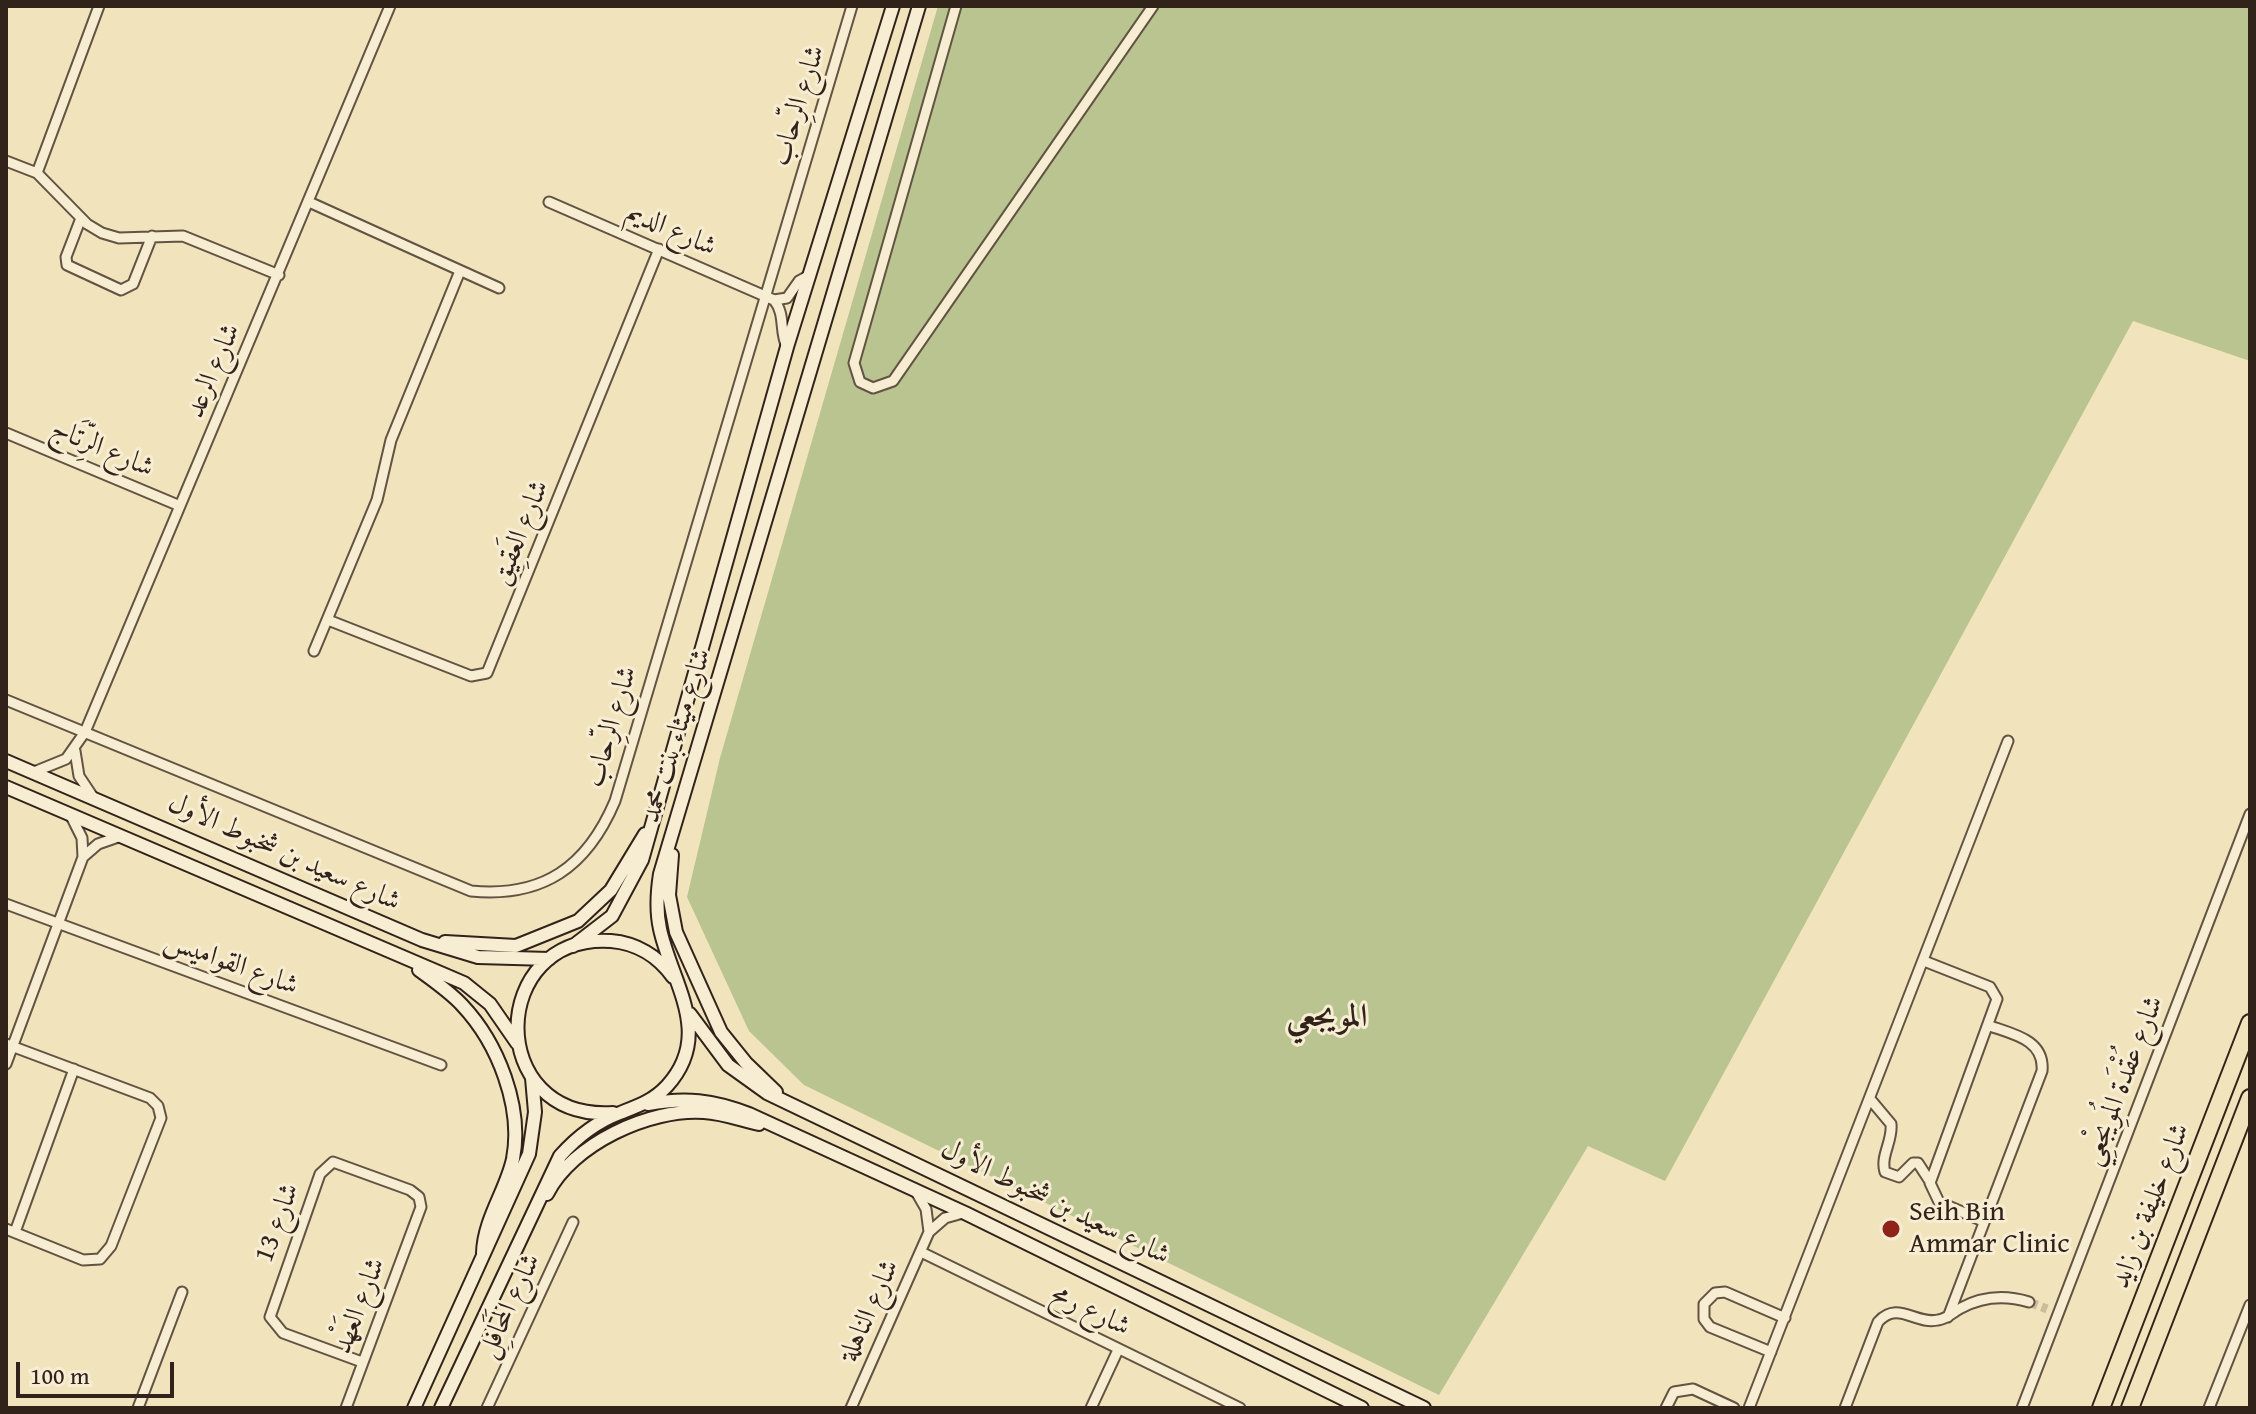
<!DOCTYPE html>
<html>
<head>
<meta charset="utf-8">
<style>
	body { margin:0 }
	#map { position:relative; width:2256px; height:1414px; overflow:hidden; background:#f1e3bb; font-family:"Gentium Book Plus",serif }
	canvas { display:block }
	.frame { position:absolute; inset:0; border:8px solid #32231a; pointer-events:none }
	.scale { position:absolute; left:16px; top:1362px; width:158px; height:36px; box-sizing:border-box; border:4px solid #32231a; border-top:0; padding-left:10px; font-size:24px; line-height:28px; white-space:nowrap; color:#32231a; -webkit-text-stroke:6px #f6edd3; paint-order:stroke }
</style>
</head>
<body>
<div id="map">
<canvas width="2256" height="1414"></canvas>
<div class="frame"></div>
<div class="scale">100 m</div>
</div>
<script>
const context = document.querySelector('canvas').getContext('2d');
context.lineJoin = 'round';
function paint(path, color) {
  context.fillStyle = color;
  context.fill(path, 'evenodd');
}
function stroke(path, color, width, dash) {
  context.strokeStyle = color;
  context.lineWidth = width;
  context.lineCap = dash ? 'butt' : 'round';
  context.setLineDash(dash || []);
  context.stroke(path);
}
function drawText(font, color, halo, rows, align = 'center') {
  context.font = font + ' "Gentium Book Plus",Amiri,serif';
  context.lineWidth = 6;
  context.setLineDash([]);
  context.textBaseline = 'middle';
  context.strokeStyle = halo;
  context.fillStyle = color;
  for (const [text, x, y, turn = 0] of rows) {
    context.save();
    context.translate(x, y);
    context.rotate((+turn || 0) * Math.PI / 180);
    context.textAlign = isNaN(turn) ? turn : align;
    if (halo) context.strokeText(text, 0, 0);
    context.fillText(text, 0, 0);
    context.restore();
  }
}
paint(new Path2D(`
	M938,6h1312v355l-117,-40 -468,860 -77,-35 -149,249 -635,-310 -55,-54 -62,-134 33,-139z`), '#b9c491');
stroke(new Path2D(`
	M2029,1302l18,7`), '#cbbd9b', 9, [9, 4.5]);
const minor = new Path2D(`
	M956,6l-102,357 6,19 13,6 20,-7 260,-375
	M6,161l31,12 50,51 15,9 17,5 64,-2 96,39
	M37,173l62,-167
	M309,202l190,86
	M549,202l225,98 13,-2 12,-17 11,-6
	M81,218l-15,39 1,8 54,25 12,-6 19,-48
	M774,300c12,15 5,31 13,47
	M6,433l174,73
	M328,620l143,56 16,-3 172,-424
	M314,651l63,-151 14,-60 69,-169
	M6,700l465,191c72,7 116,-24 144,-90l237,-795
	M75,751l4,25 14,21
	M34,772l32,-13 19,-27 305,-726
	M83,857l15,-13 23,-8
	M6,904l435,161
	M1924,961l66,26 7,12 -67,184 9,19 44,19
	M6,1044l144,54 8,8 3,12 -50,128 -11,13 -17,1 -77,-31
	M6,1064l77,-207 -1,-19 -12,-24
	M1870,1099l21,25c2,17 -11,32 -6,48l14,5 14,-14h5l11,17
	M915,1190l11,19 3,23
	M15,1232l59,-163
	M921,1252l319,156
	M1948,1317l94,-246c3,-31 -29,-37 -52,-45
	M1771,1352l-61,-25 -6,-8v-15l11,-11 10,-1 60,26
	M138,1408l44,-116
	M346,1408l75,-201 -2,-10 -9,-7 -77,-28 -13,12 -50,143 13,16 79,29
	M487,1408l86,-186
	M851,1408l78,-176 16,-14 18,-5
	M1091,1408l27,-58
	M1666,1408l8,-16 19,-3 41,19
	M1749,1408l259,-667
	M1845,1408l33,-86c20,-22 37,3 60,-2 9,-1 15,-8 23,-12 22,-12 45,-13 68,-6
	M2022,1408l228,-594
	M2209,1408l41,-103`);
const secondary = new Path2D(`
	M6,761l416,179 56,17 71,2
	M6,787l458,196 26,21 27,39
	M672,855l-3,40 7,37 45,100 25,31 30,29
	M445,942l71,4 62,-25 33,-31 34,-56
	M573,946l39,-30 30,-56 145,-513 106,-341
	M419,970c15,11 31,22 43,35 36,38 61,102 51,154 -7,32 -29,60 -30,94
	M690,1014l38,51 39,28 657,315
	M648,1104c37,-7 65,-4 101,10l216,99 397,195
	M613,1113c-129,8 -125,-180 -2,-172 25,2 47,15 62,36
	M547,1194c25,-50 103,-86 157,-82 19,1 37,8 55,12
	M414,1408l115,-254 6,-42 -3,-34
	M441,1408l119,-252c17,-19 36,-34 60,-43 18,-7 33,-12 47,-27 47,-52 5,-102 -7,-157 -4,-18 -3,-36 0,-55l259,-868`);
const trunk = new Path2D(`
	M2101,1408l149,-385
	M2130,1408l120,-310`);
stroke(minor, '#625342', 13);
stroke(secondary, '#32231a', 16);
stroke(trunk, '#32231a', 20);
stroke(minor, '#f6edd3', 9);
stroke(secondary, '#f6edd3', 12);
stroke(trunk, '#f1e3bb', 16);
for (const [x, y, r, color] of [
	[1891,1229,10,"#8f2418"]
]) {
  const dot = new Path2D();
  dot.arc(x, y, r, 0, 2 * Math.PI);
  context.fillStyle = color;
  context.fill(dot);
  stroke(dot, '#f6edd3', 3);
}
drawText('28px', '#32231a', '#f6edd3', [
	["شارع الرِّحاب",799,106,-73],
	["شارع الديم",671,230,24],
	["شارع الرعد",214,371,-67],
	["شارع الرِّتَاج",102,449,23],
	["شارع العَقِيق",521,533,-68],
	["شارع الرِّحاب",612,727,-74],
	["شارع ميثاء بنت محمد",677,736,-73],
	["شارع سعيد بن شخبوط الأول",284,853,24],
	["شارع القواميس",231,964,20],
	["شارع عُقْدَة المُوِيجْعِي",2124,1081,-69],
	["شارع سعيد بن شخبوط الأول",1055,1203,26],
	["شارع خليفة بن زايد",2151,1206,-69],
	["شارع 13",278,1223,-70],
	["شارع العَهْد",360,1306,-69],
	["شارع المَحَافِل",510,1306,-65],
	["شارع الناهلة",870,1311,-66],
	["شارع رمح",1090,1311,26]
]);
drawText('28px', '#32231a', '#f6edd3', [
	["Seih Bin",1909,1213],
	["Ammar Clinic",1909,1245]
], 'left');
drawText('bold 32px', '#32231a', '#f6edd3', [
	["المويجعي",1327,1018]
]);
</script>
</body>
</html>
